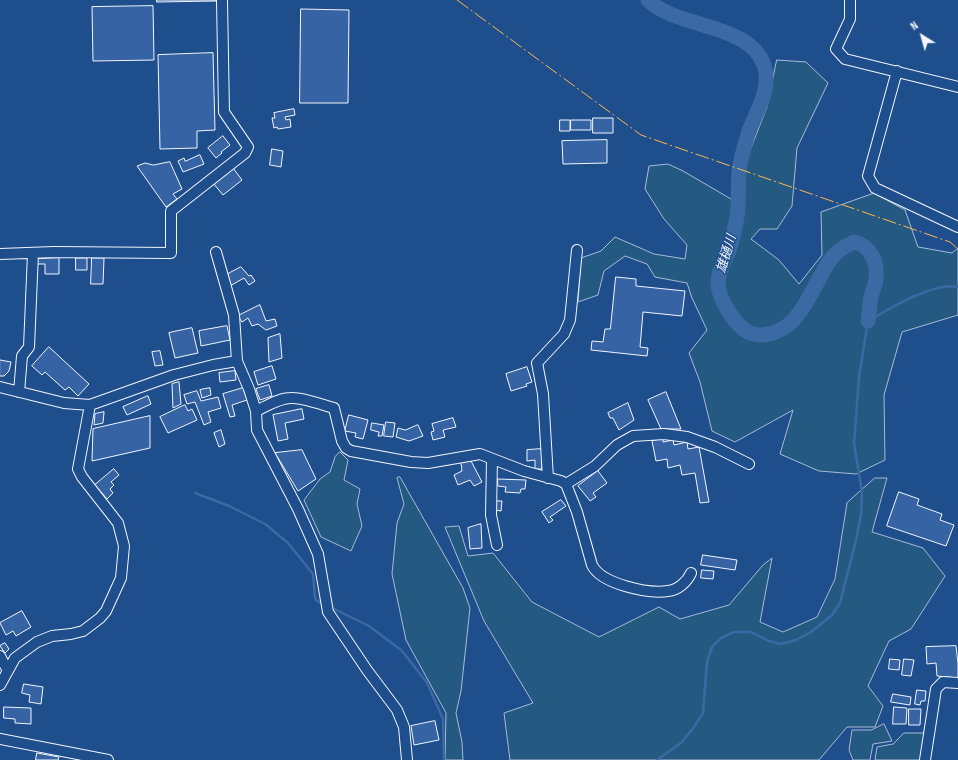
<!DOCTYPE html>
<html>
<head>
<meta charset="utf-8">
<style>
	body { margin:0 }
	#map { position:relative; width:958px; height:760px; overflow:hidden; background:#1f4e8c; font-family:"Sofia Sans Condensed",sans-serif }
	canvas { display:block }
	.north { position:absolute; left:902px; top:16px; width:40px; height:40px; -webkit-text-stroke:3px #1f4e8c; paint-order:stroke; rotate:323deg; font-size:11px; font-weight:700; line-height:16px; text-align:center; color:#f2f6ff }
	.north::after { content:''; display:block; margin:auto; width:14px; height:18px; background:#f2f6ff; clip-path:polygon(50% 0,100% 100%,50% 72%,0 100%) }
</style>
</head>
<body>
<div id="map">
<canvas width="958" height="760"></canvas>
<div class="north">N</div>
</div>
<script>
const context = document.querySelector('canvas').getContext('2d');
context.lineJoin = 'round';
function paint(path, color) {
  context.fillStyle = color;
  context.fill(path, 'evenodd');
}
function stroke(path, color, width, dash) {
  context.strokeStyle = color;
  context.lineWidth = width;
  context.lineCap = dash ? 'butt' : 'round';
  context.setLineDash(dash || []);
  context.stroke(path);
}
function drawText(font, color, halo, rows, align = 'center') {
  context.font = font + ' "Sofia Sans Condensed","Noto Sans JP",sans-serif';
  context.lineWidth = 3;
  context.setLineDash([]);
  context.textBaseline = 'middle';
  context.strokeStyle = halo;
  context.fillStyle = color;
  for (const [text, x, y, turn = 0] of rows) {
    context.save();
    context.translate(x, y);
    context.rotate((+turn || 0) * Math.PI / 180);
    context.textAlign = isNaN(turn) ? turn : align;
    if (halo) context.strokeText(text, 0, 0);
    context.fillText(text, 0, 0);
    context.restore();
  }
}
const green = new Path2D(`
	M777,60l29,2 22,21 -31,65 -5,58 -15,23h-17l-9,10 28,21 20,24 23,-29 -1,-43 53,-19 31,17 13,37 34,6 6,-5v67l-56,17 -18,63 1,65 -29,14 -37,-3 -39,-17 13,-44 -58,32 -23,-11 -12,-49 -11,-29 18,-23 -15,-32 -5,-15 -32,-6 -8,-13 -22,-8 -21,15 -6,24 -20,7 3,-44 20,-7 14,-14 39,17 31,5 2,-14 -23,-26 -19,-30 4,-23 19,-2 15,7 48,28 36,-92z
	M340,452l8,8 -4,20 16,9 -3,15 5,22 -11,25 -30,-14 -17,-37 16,-21 10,-7 5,-15z
	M400,477l63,111 7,20 -9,83 -5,22 6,29 1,18h-18l1,-47 -40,-73 -14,-66 5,-51 7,-19 -7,-26z
	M875,478h12l-15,54 51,16 22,28 -34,53 -22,12 -21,45 15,20 -8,21h-28l-28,33h-309l-6,-47 29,-10 -49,-82 -39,-94 14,-1 9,30 25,-3 39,49 67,35 60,-30 21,12 49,-14 34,-40 9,-7 -12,64 23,10 34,-15 18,-38 12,-76z
	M884,724l8,17 -19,3 -3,16h-17l-4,-10 3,-20h19z
	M904,733h22l-4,27h-47l2,-13 16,-3z`);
paint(green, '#245a82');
stroke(green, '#a8bbd7', 1);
stroke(new Path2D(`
	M195,493l34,13 36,18 23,19 25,31 2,24 2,3 7,3
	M330,607l39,19 32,24 6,7 20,26 16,36 1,41
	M657,760l24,-17 13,-16 9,-14 4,-51 5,-15 9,-9 13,-6h17l18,9 12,3 15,-4 15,-8 21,-17 8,-12 16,-63 5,-26 1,-22 -8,-49 5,-66 9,-56c21,-12 67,-40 90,-34`), '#3b69a3', 2.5);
stroke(new Path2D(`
	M648,0c29,29 100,22 116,65 8,23 -7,45 -15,66 -3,9 -6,20 -8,29 -4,14 -2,31 -3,46 0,12 -4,26 -7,38 -3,13 -14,26 -13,40 1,16 19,46 35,50 9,3 22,-1 29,-5 21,-11 35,-50 48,-69 6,-9 15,-14 24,-18 16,3 24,20 22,36 0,6 -3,12 -5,18 -1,8 -2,16 -3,25`), '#3b69a3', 15);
const building = new Path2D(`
	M157,0h59v1l-59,1z
	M153,6l1,54 -61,1 -1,-54z
	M301,9l48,1 -1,93h-48z
	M213,53l2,77 -18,1v17l-37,1 -2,-94z
	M294,109l1,6 -10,2 1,3 4,-1 1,8 -13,2 -1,-2 -3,1 -2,-10h3l-1,-5z
	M593,118h20v15h-20z
	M560,120h10v11h-10z
	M571,120h20v10h-20z
	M223,136l7,9 -9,7 1,1 -6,5 -8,-10z
	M607,140v23l-44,1 -1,-23z
	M272,149l11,2 -2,16 -11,-2z
	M200,155l4,9 -21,8 -5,-11 6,-3 1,3z
	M170,162l12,27 -9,5 4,5 -11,8 -29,-41 8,-3 8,2z
	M233,168l9,12 -19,15 -10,-12z
	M59,258v16h-14v-10h-8v-5z
	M76,258h11v12h-11z
	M92,258h12l-1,26h-12z
	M241,267l8,9 2,-1 4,6 -6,4 -5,-7 -14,8 -2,-12z
	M616,277l20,2v7l49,5 -3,25 -39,-4 -3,35 8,1 -1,8 -56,-6 1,-9 11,1 2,-13h5z
	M260,305l6,16 9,-2 2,7 -11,4 -8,-6 -6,2 -4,-8 -6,4 -4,-6z
	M227,326l3,14 -29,6 -2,-15z
	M192,328l6,25 -23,5 -6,-25z
	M280,334l2,24 -13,4 -1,-24z
	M49,347l40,37 -11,12 -9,-9 -4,3 -20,-18 -3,3 -10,-9z
	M160,351l3,14 -8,1 -3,-14z
	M0,360l11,2 -2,9 -5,5h-4z
	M272,366l4,13 -18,6 -4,-13z
	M527,367l5,15 -6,2 1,2 -16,5 -5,-17z
	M235,371l1,9 -16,2 -1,-9z
	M179,382l2,22 -8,4 -1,-24z
	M269,385l3,11 -12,4 -4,-11z
	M210,388l1,7 -9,3 -2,-8z
	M243,388l4,12 -15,5 3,11 -5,1 -7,-23z
	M197,391l4,10 17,-4 3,11 -13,4 3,10 -7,3 -9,-23 -8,2 -3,-9z
	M666,392l15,37h-20l-13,-29z
	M148,396l3,8 -24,11 -4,-8z
	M628,403l6,17 -15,10 -6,-12h-3l-2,-5z
	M185,405l3,6 4,-2 5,11 -29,13 -8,-16z
	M302,409l2,10 -19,4 3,16 -10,2 -5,-26z
	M104,412l-1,11 -9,2 1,-11z
	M349,415l19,5 -5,19 -8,-2 1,-4 -11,-2z
	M150,416v32l-58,13 1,-32z
	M453,418l3,9 -13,3 2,7 -12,3 -2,-8 3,-1 -2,-7z
	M386,422l9,1 -2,14 -9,-1z
	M372,423l12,2 -2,11h-4l1,-4 -8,-2z
	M418,425l5,11 -14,5 -13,-4 2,-9 7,2z
	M221,430l4,14 -6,3 -5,-14z
	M663,439v3l10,-2 1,5 13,-3 1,7 11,-2 10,55 -9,1 -5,-30 -13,2 -2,-10 -12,3 -1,-9 -11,2 -4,-20z
	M542,449v20h-7v-9l-8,1v-11z
	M302,450l14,29 -18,12 -23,-38z
	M471,461l11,21 -8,4 -4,-6 -12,5 -4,-10 8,-4 -1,-8z
	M114,469l5,6 -8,7 3,3 -4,4 3,4 -6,6 -12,-14z
	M598,471l9,12 -14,10 3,4 -6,4 -12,-15z
	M498,479l28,1 -1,9h-4l-1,4 -15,-1 1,-5 -8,-1z
	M899,492l20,7 -2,6 25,9 -2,6 14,5 -8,21 -59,-20z
	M561,500l5,6 -16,11 3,3 -4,3 -7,-11z
	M496,501h6l-1,10 -6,-1z
	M481,524l1,24 -12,1 -2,-21z
	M703,555l34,5 -2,10 -34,-5z
	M702,570l12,1 -1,8 -12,-1z
	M22,611l9,16 -15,9 -3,-5 -7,4 -6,-12z
	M5,643l4,6 -4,4 -5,-7z
	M956,646l2,18v14l-21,-2 -1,-13 -9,1 -1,-17z
	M890,659l10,1 -1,10 -10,-1z
	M904,659l10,1 -3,16 -9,-1z
	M24,684l19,3 -2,17 -12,-2 1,-7 -8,-2z
	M917,690l9,1 -1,10h-4l-1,4 -5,-1z
	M893,694l18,3 -1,8 -19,-3z
	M4,707l27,1v16l-16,-1v-4l-11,-1z
	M894,707l13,1 -1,16h-13z
	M909,709h12l-1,16h-11z
	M435,721l4,19 -25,5 -3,-19z
	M37,753l22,4 -1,3h-22z`);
paint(building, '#3563a3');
stroke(building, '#f2f6ff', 1);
const minor = new Path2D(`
	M850,0v19l-14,30 9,10 113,28
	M897,71l-29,105 7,12 83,39
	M216,252l18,63 3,46 12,28 7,22 1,19 41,79 20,45 10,58 39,58 30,40 7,17 3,33
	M0,254l54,-2 117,1v-42l74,-58 3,-6 -24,-35 -2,-112
	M0,387l64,16 26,2 84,-30 39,-10 24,-4
	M19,392l3,-36 7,-9 4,-94
	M256,411c11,-5 23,-13 35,-13 11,-1 32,7 43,10l8,33 4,7 5,3 60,11 17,1 52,-9 44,17 37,10 5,3 11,28 15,53c9,19 56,29 76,26 10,-1 19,-9 23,-18
	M492,459l-1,56 6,30
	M548,478l-5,-84 -6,-31 27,-29 6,-14 7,-70
	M566,484l29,-18 22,-21 16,-9 31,-2 23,3 28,10 34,17
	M0,656l8,15
	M0,685l15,-27 22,-16 15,-6 19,-2 12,-3 17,-13 6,-7 15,-33 3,-32 -6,-23 -36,-46 -4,-8 12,-64
	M0,739l108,21
	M925,760l11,-71 7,-7 15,1`);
stroke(minor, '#f2f6ff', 12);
stroke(minor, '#1f4e8c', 10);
stroke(new Path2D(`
	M457,0l184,135 309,107 8,7`), '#ffb74d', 1, [14, 3, 2, 3]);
drawText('italic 13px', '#f2f6ff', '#1f4e8c', [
	["雄樋川",727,254,-73]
]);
</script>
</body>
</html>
